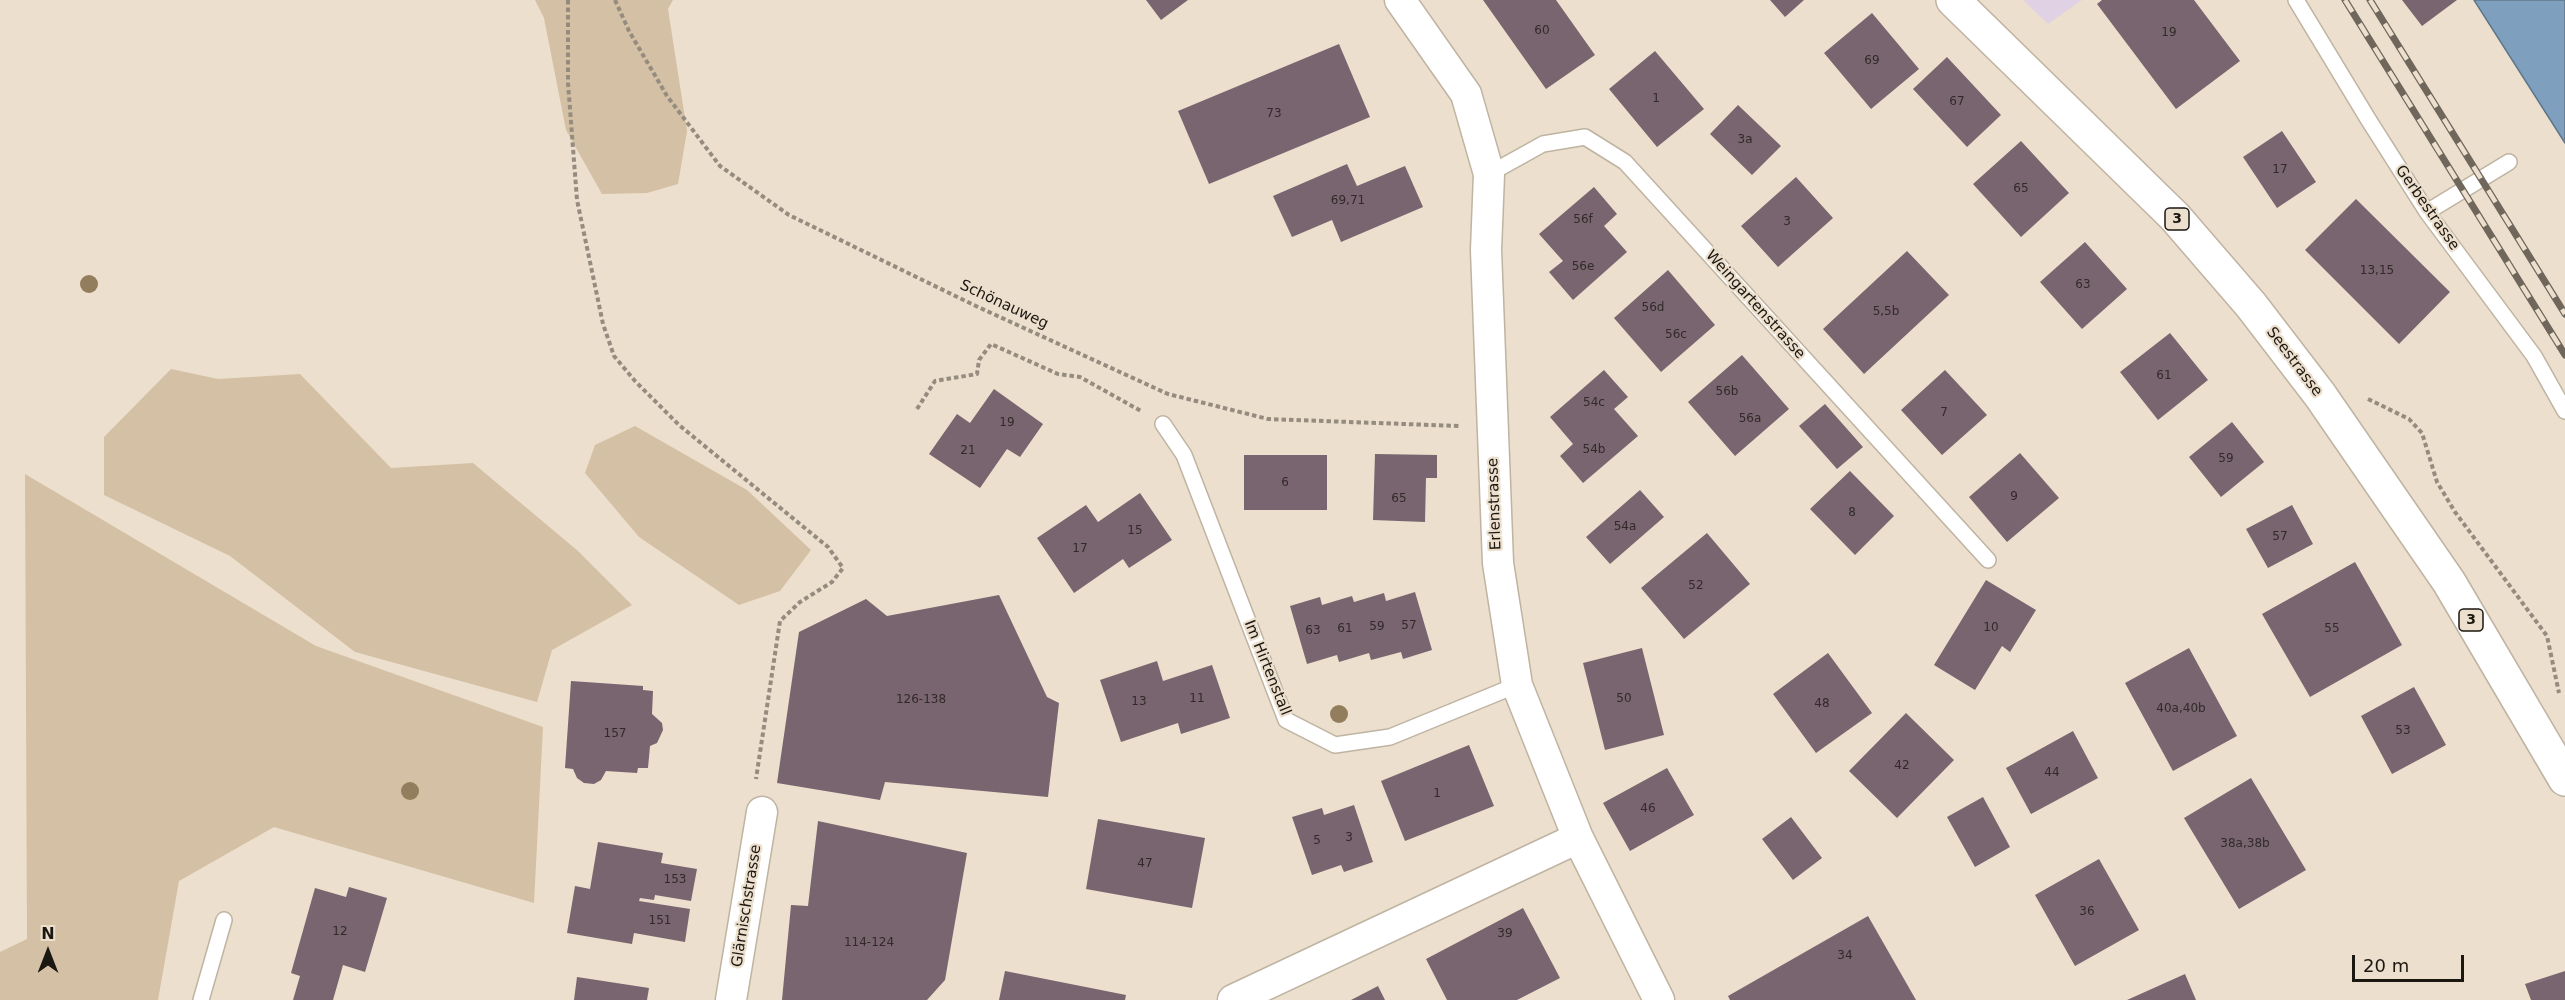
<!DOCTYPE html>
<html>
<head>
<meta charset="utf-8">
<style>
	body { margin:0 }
	#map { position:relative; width:2565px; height:1000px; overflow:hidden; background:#ecdfcd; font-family:"DejaVu Sans",sans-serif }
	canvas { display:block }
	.north { position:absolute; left:18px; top:922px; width:60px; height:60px; -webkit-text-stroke:4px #ecdfcd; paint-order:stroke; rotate:0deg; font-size:16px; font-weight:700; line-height:24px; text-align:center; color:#1b1711 }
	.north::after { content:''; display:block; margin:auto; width:21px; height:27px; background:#1b1711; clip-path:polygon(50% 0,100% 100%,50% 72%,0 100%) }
	.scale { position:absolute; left:2352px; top:955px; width:112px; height:27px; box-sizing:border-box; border:3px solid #1b1711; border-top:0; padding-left:8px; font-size:18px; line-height:21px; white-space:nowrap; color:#1b1711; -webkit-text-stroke:4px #ecdfcd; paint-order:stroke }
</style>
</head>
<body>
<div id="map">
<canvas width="2565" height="1000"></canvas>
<div class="north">N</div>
<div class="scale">20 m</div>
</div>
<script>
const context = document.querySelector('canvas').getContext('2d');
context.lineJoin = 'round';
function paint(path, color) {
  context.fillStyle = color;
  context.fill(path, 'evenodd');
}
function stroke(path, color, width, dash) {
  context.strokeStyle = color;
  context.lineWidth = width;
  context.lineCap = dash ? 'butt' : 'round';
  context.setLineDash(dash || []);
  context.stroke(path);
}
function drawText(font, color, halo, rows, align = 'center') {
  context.font = font + ' "DejaVu Sans",sans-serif';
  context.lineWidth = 4.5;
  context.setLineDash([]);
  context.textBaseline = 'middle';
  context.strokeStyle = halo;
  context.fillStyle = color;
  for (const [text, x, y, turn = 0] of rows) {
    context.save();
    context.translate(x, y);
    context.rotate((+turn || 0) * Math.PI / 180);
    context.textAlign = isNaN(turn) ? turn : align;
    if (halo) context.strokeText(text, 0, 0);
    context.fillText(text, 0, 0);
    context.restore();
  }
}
paint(new Path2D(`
	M2023,0h59l-34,24z`), '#e1d1e4');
paint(new Path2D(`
	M535,0h138l-5,9 19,122 -9,53 -31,9 -45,1 -36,-64 -22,-112z
	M171,369l47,10 82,-5 91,94 82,-5 105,88 54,54 -80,45 -15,52 -182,-50 -125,-96 -126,-61v-58z
	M635,426l112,64 64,60 -31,41 -41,14 -100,-68 -54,-64 10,-28z
	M25,474l291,172 227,81 -9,176 -260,-76 -95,54 -21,119h-158v-48l27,-13z`), '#d4c0a4');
const water = new Path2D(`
	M2474,0h91v143z`);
paint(water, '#7ea0be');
stroke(water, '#60778a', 1.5);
paint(new Path2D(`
	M1146,0h42l-27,20z
	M1483,0h73l39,55 -49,34z
	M1770,0h34l-19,17z
	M2102,0h92l46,61 -64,48 -79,-105z
	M2402,0h55l-35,26z
	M1872,13l47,56 -48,40 -47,-56z
	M1339,44l31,73 -161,67 -31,-73z
	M1655,51l49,58 -47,38 -48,-58z
	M1947,57l54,58 -34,32 -54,-58z
	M1738,105l43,41 -29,29 -42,-41z
	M2282,131l34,51 -39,26 -34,-51z
	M2021,141l48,52 -48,44 -48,-53z
	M1347,164l10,22 48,-20 18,41 -82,35 -9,-22 -40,17 -19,-41z
	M1796,177l37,41 -55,49 -37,-41z
	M1594,187l23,27 -13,12 23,26 -54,48 -24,-28 14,-11 -24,-27z
	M2356,199l94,93 -51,52 -94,-94z
	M2085,242l42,47 -45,40 -42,-47z
	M1907,251l42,44 -85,79 -41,-45z
	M1668,270l47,55 -54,47 -47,-54z
	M2170,333l38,47 -50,40 -38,-48z
	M1742,355l47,54 -54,47 -47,-54z
	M1604,370l24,27 -14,12 24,27 -55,47 -23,-27 13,-12 -23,-27z
	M1945,370l42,45 -45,40 -41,-45z
	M994,389l49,35 -23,33 -13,-8 -27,39 -51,-34 28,-40 13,9z
	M1825,404l38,43 -26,22 -38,-43z
	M2232,422l32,40 -43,35 -32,-40z
	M2020,453l39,45 -52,44 -38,-45z
	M1375,454l62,1v23h-11l-1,44 -52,-2z
	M1244,455h83v55h-83z
	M1850,471l44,45 -39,39 -45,-46z
	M1640,490l24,27 -54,47 -24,-27z
	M1140,493l32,47 -43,28 -6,-9 -49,34 -37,-55 49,-33 12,17z
	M2292,505l21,39 -45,24 -22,-39z
	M1707,533l43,51 -66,55 -43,-51z
	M2355,562l47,83 -92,52 -48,-83z
	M1986,580l50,30 -26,42 -8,-6 -27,44 -41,-25z
	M1415,592l17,58 -29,9 -2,-7 -30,8 -2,-7 -30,9 -2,-7 -30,9 -17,-58 30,-9 2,8 30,-9 2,6 30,-9 2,8z
	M999,595l48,102 12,6 -11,94 -163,-15 -5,18 -103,-17 22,-151 67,-33 21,17z
	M1642,648l22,87 -59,15 -22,-87z
	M2189,648l48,88 -64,35 -48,-88z
	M1828,653l44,60 -56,40 -43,-59z
	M1157,661l6,20 49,-16 18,53 -49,16 -3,-11 -57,19 -21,-62z
	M571,681l72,5v4l10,1 -1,23 10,9 1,7 -6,13 -7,3 -2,22h-10l-1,5 -31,-2 -5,9 -7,4 -10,-1 -7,-5 -4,-9 -8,-1z
	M2414,687l32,58 -54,29 -31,-58z
	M1906,713l48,47 -57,58 -48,-47z
	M2073,731l25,47 -67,36 -25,-46z
	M1469,745l25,61 -89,35 -24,-60z
	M1667,768l27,47 -64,36 -27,-48z
	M2251,778l55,92 -67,39 -55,-91z
	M1983,797l27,50 -35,20 -28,-50z
	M1354,805l19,57 -29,10 -3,-7 -29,10 -20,-58 30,-9 2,7z
	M1791,817l31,41 -29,22 -31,-41z
	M1098,819l107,19 -13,70 -106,-19z
	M818,821l149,32 -22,127 -18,20h-145l9,-95 17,1z
	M598,842l65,11 -2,10 36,6 -6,32 -36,-6 -1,5 -14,-2 -1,3 51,8 -5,33 -51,-9 -2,11 -65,-11 8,-47 15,3z
	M2099,859l40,71 -64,36 -40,-71z
	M349,887l38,11 -22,74 -22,-7 -10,35h-40l7,-24 -9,-3 24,-85 31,9z
	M1523,908l37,70 -43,22h-70l-21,-41z
	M1868,916l48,84h-186l-2,-4z
	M1005,971l121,24 -1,5h-126z
	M2565,971v29h-34l-6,-16z
	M2185,974l11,26h-69z
	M577,977l72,11 -2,12h-73z
	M1378,986l7,14h-34z`), '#78656f');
const lane = new Path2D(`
	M2296,0l72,119 59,93 107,144 31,55
	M1489,174l54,-30 42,-7 40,25 363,398
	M2427,212l82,-50
	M1163,424l21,31 102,265 49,25 55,-8 127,-52
	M201,1000l23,-80`);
const street = new Path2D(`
	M1400,0l66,94 23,80 -3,76 12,313 19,122 61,153 81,162
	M731,1000l31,-188
	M1233,1000l345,-162`);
const primary = new Path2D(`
	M1953,0l222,217 76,88 69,90 129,187 116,197`);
stroke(lane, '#bfb3a2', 18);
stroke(street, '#bfb3a2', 33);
stroke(primary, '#bfb3a2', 36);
stroke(new Path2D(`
	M568,0v83l9,117 26,124 11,32 21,25 44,44 149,122 15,21 -11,14 -32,20 -20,19 -24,158
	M615,0l14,31 38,65 53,70 69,49 189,92 190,87 100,25 191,7
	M2368,399l41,20 13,14 15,49 18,30 92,124 12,57
	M917,409l18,-28 42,-7 2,-14 12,-16 67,30 22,3 61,34`), '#958c7f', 4, [4.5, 3]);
stroke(lane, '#fff', 15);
stroke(street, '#fff', 30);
stroke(primary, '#fff', 33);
const rail = new Path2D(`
	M2345,0l220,355
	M2370,0l195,314`);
stroke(rail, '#6f675c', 7);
stroke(rail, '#ecdfcd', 4.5, [14]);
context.fillStyle = '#927e5c';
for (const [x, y] of [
	[89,284],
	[1339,714],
	[410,791]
]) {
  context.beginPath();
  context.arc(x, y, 9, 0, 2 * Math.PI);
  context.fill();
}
drawText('12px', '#322a28', null, [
	["60",1542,31],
	["19",2169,33],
	["69",1872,61],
	["1",1656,99],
	["67",1957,102],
	["73",1274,114],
	["3a",1745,140],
	["17",2280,170],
	["65",2021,189],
	["69,71",1348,201],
	["56f",1583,220],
	["3",1787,222],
	["56e",1583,267],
	["13,15",2377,271],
	["63",2083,285],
	["56d",1653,308],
	["5,5b",1886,312],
	["56c",1676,335],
	["61",2164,376],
	["56b",1727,392],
	["54c",1594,403],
	["7",1944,413],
	["56a",1750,419],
	["19",1007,423],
	["54b",1594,450],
	["21",968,451],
	["59",2226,459],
	["6",1285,483],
	["9",2014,497],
	["65",1399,499],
	["8",1852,513],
	["54a",1625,527],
	["15",1135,531],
	["57",2280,537],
	["17",1080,549],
	["52",1696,586],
	["57",1409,626],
	["59",1377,627],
	["10",1991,628],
	["61",1345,629],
	["55",2332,629],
	["63",1313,631],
	["11",1197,699],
	["50",1624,699],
	["126-138",921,700],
	["13",1139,702],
	["48",1822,704],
	["40a,40b",2181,709],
	["53",2403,731],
	["157",615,734],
	["42",1902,766],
	["44",2052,773],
	["1",1437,794],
	["46",1648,809],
	["3",1349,838],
	["5",1317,841],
	["38a,38b",2245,844],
	["47",1145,864],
	["153",675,880],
	["36",2087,912],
	["151",660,921],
	["12",340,932],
	["39",1505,934],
	["114-124",869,943],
	["34",1845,956]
]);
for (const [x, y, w] of [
	[2177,219,24],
	[2471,620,24]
]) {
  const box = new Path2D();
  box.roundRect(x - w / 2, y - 11, w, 22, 4.5);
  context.fillStyle = '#ecdfcd';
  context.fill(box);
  stroke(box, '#1b1711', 1.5);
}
drawText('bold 14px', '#1b1711', null, [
	["3",2177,219],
	["3",2471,620]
]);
drawText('15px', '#1b1711', '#ecdfcd', [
	["Gerbestrasse",2427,208,55],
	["Schönauweg",1004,305,25],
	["Weingartenstrasse",1755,305,48],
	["Seestrasse",2294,362,53],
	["Erlenstrasse",1495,504,-92],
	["Im Hirtenstall",1267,668,68],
	["Glärnischstrasse",747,906,-81]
]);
</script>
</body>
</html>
